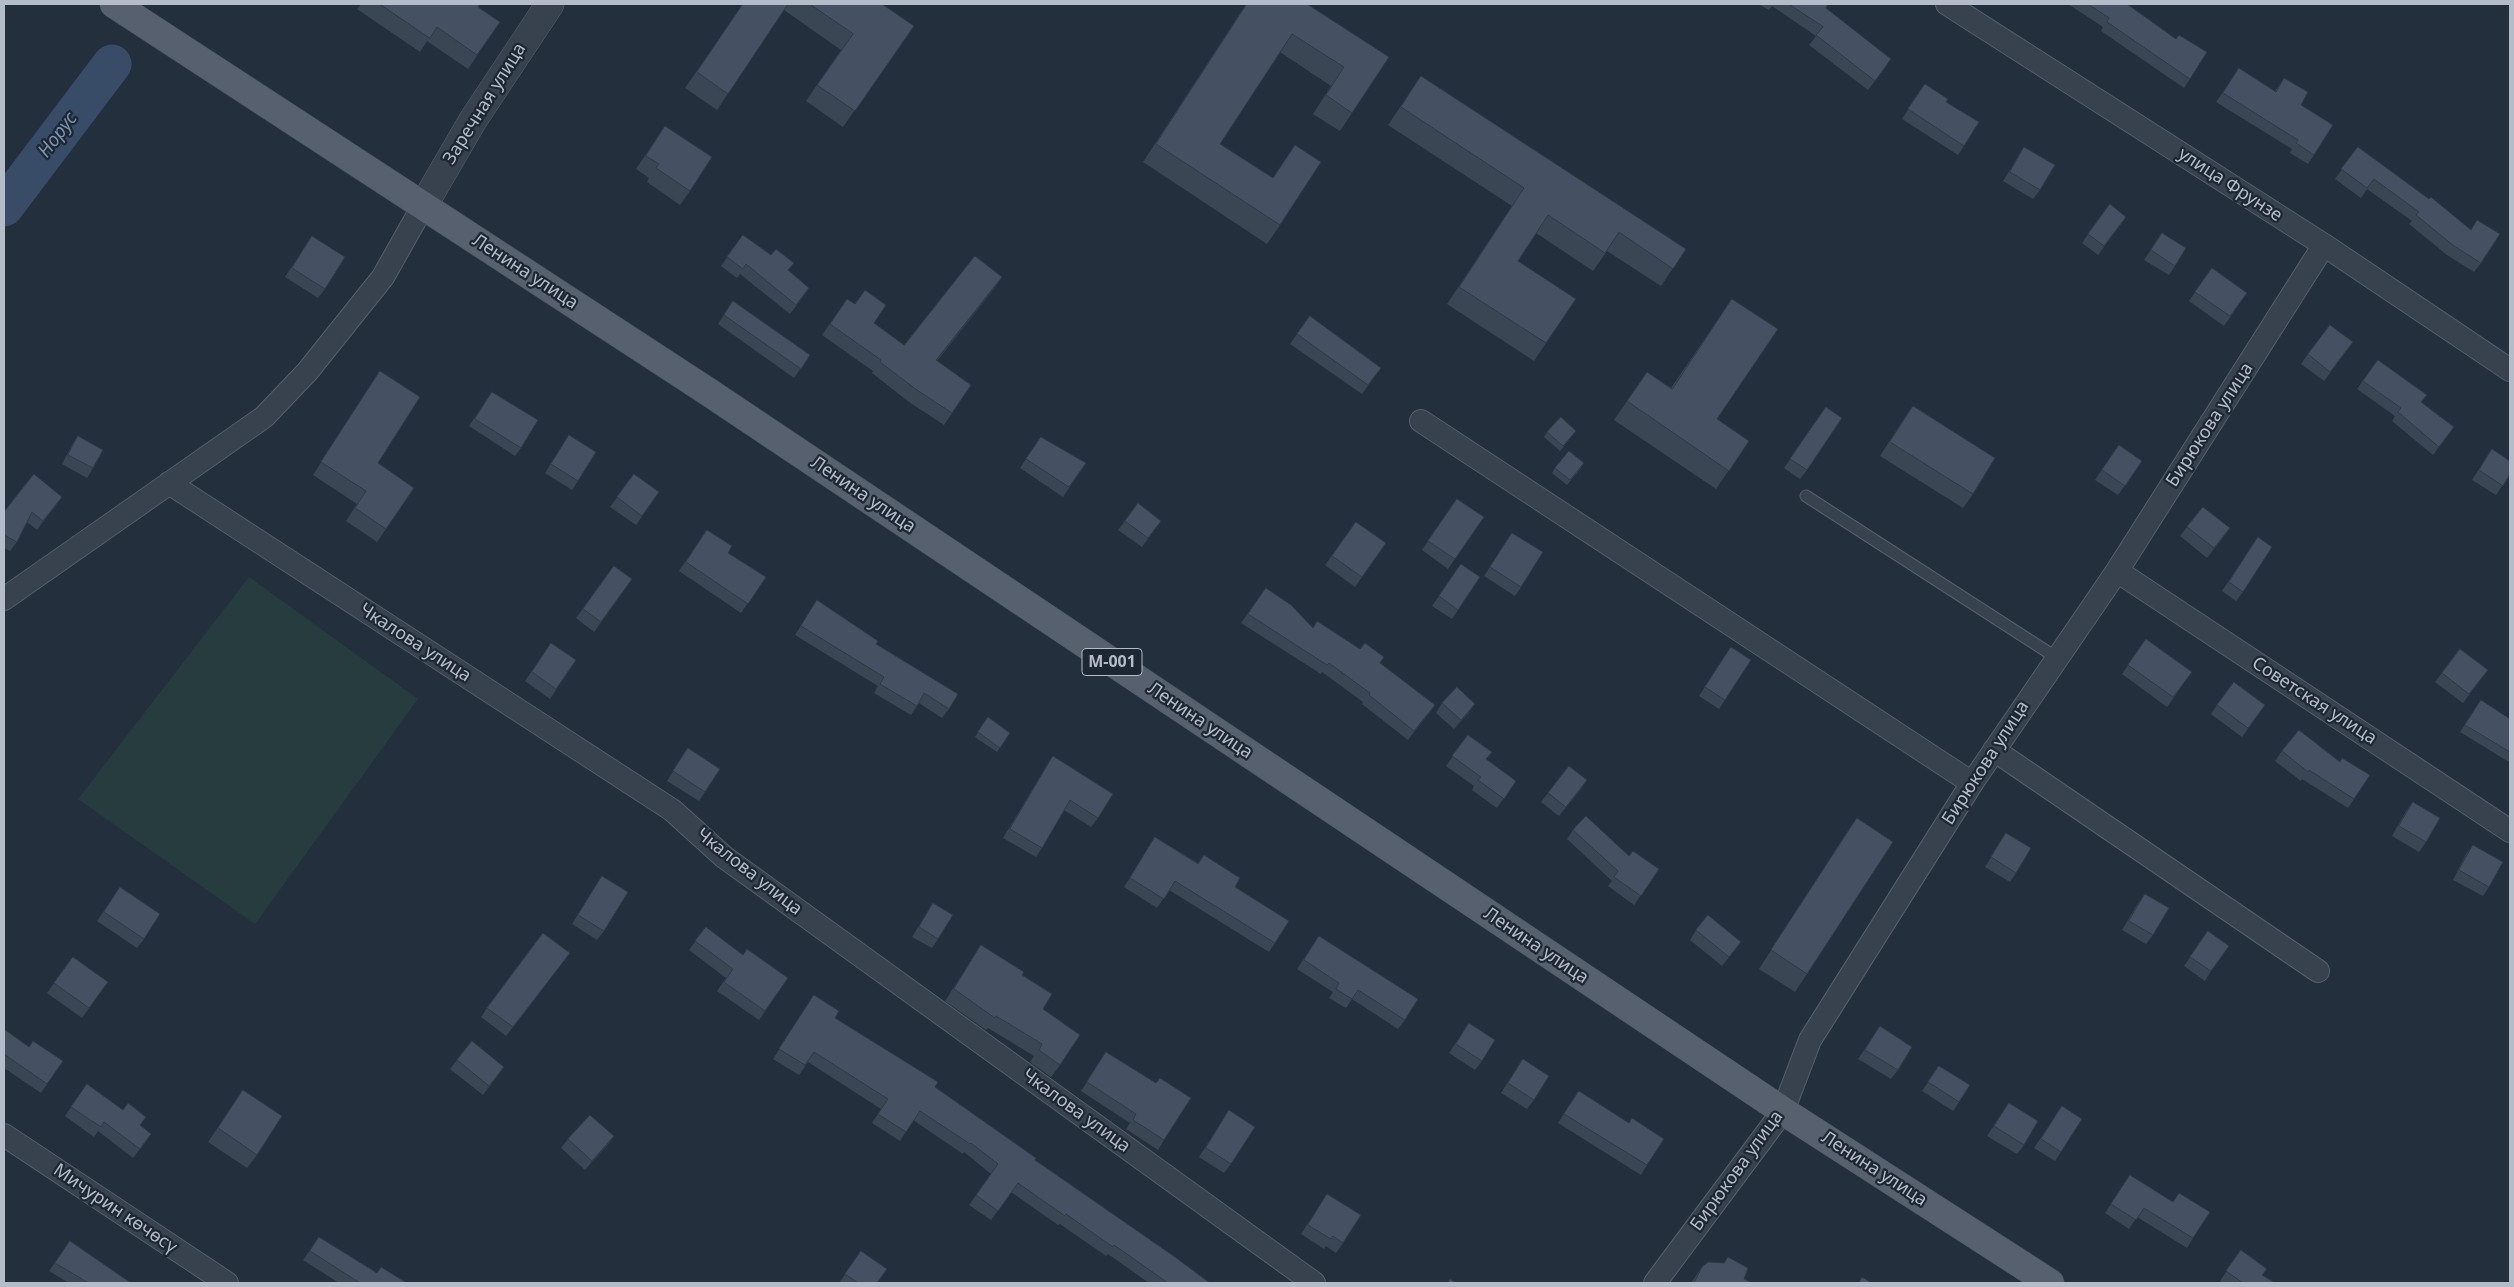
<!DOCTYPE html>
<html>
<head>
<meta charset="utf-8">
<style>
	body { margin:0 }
	#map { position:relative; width:2514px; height:1287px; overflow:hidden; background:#242f3e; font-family:"Noto Sans",sans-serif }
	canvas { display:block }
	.frame { position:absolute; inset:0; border:5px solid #b4bcc9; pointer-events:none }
</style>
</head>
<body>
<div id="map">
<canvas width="2514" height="1287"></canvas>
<div class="frame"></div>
</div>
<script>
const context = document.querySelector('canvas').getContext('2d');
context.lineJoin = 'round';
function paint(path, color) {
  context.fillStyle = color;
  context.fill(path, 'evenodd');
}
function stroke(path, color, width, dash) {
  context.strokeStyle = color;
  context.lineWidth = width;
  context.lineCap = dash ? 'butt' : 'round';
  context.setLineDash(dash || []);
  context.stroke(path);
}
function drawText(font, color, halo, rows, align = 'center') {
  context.font = font + ' "Noto Sans",sans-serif';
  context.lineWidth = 4.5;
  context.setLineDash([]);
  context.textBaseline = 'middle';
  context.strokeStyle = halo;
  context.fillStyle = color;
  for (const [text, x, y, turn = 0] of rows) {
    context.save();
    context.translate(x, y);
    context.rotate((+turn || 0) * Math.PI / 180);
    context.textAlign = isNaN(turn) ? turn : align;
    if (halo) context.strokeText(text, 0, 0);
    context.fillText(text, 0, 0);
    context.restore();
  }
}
paint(new Path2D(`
	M249,577l169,122 -163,225 -177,-125z`), '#263c3f');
stroke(new Path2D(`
	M4,207l108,-143`), '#394c67', 39);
const service = new Path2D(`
	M1806,496l251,162`);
const minor = new Path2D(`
	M1947,4l377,241 186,125
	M1421,421l551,362
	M169,483l503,327 52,47 590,426
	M2117,571l393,260
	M4,599l260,-182 43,-45 76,-95 40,-71
	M1994,750l324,221
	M4,1135l223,148
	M1655,1283l128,-172 27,-71 162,-257 145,-212 207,-326`);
const tertiary = new Path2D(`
	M423,206l50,-86 77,-116`);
const primary = new Path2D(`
	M114,4l593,387 1076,720 267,172`);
stroke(service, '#565f6c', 13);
stroke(minor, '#565f6c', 24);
stroke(tertiary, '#565f6c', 29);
stroke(primary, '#414a57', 29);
stroke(service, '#38414e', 11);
stroke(minor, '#38414e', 22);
stroke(tertiary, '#38414e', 28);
stroke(primary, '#56606e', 28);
paint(new Path2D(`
	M361,4h119l-2,3 22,15 -32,47 -41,-28 -7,11 -63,-43z
	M743,4h139l32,22 -71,101 -37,-26 35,-51 -57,-40 -67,100 -32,-22z
	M1246,4h61l82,53 -49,74 -27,-17 18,-28 -51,-34 -60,92 53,34 22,-33 -15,80 -13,19 -124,-82z
	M1758,4h70l-2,4 59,60 -17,22 -59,-45 7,-9 -44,-30 -3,4z
	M2068,4h59l63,75 -6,9 -83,-57 2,-4z
	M1421,76l265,173 -25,37 -54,-35 -14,20 -57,-38 -18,28 28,82 -12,18 -87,-57 65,-98 -124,-81z
	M2233,78l42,13 9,-13 30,77 -6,9 -18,-11 2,-4 -76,-47z
	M1925,84l21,18 18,44 -6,9 -56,-36z
	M665,126l25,65 -10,14 -33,-23 2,-4 -13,-9z
	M2024,147l16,43 -7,9 -30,-18z
	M2358,147l113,83 6,-10 4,43 -7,9 -27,-17 -38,-31 3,-3 -45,-32 -6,9 -26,-19z
	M2126,217l-28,38 -16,-12 6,-9z
	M2162,233l13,33 -6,9 -25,-15z
	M743,235l45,36 15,26 -13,17 -50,-40 -3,4 -16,-12z
	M312,236l13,53 -7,9 -33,-21z
	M2212,268l35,25 -23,33 -35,-25z
	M1002,277l-8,12 -57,72 34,24 -27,40 -35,-23 -37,-29 1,-2 -51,-36 25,-36 27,24 30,22z
	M1732,299l-15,120 32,22 -33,48 -102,-69 33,-48 24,16z
	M733,301l77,54 -16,23 -76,-54z
	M1310,316l71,52 -19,26 -72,-50z
	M2353,342l-29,39 -23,-17 7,-10z
	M2378,360l44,42 26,33 -15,20 -41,-34 3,-5 -38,-27z
	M380,371l-2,92 36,25 -37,54 -31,-21 11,-17 -44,-29z
	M492,392l29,56 -6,8 -46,-30z
	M1913,406l60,88 -10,14 -83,-52 23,-36z
	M1826,407l-19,63 -7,9 -16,-11z
	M1576,431l-16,20 -16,-14 3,-5z
	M569,435l9,46 -6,9 -27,-17z
	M78,436l15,32 -6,10 -25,-14 10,-19z
	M1041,437l45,26 -23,34 -43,-29z
	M2119,445l23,16 -24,34 -23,-15z
	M2492,449l18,25 -14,21 -24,-15z
	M1555,468h26l-14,17 -15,-12z
	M634,474l25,18 -23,33 -26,-18z
	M62,497l-25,33 -10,-8 -10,20 -7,9 -6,-3v-36z
	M1457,499l27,18 -36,52 -26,-19z
	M1125,521h36l-19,26 -24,-17z
	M1356,522l30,21 -31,44 -30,-22z
	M2187,527l36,11 -16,20 -27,-22z
	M707,530l21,23 38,24 -25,36 -62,-42z
	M1512,533l9,54 -6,9 -31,-20z
	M2258,537l-15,55 -7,9 -14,-10z
	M1461,564l19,13 -28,42 -20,-13z
	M614,566l18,13 -38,53 -18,-14z
	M1266,588l47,39 67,36 55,42 -27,35 -46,-36 1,-2 -41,-30 -1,2 -80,-51z
	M817,600l59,44 73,65 -7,9 -23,-15 -8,12 -37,-22 4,-7 -83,-51z
	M2146,639l46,33 -25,35 -45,-33z
	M551,643l25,17 -26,39 -25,-18z
	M1731,647l-6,53 -6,9 -20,-13z
	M2442,673l39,6 -18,24 -28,-21z
	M2481,700l29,19v41l-1,2 -49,-30z
	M1442,703l27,10 -15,16 -18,-16z
	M2217,705h48l-23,32 -31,-23z
	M988,717l22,16 -13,19 -22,-15z
	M1468,735l18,25 30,21 -19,27 -25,-18 2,-4 -28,-20z
	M688,748l17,44 -6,9 -32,-20z
	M2282,751l72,48 -6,9 -46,-29 -1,2 -26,-20z
	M1053,756l45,62 -7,9 -27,-17 -22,38 -6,9 -33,-19 44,-73z
	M1587,780l-28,36 -18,-14 7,-9z
	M2413,802l13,40 -7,10 -27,-16 14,-25z
	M1857,818l-50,156 -12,18 -36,-23 85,-132z
	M1573,830l86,39 -25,36 -26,-19 4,-5 -45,-42z
	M2006,833l10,40 -6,9 -25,-15z
	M1155,837l43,26 6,-8 31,32 40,56 -6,9 -100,-62 -12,18 -33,-21z
	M2473,845l16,42 -6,9 -30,-16 13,-26z
	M602,876l2,55 -7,9 -25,-16z
	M120,887l24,52 -7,9 -40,-27z
	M2145,894l8,41 -7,9 -24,-14 16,-27z
	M933,903l5,36 -6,9 -20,-11z
	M706,927l37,28 45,23 -29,42 -42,-29 9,-13 -37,-28z
	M1696,930l45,12 -19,24 -32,-26z
	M2208,931l3,40 -6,10 -21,-15z
	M1319,936l86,84 -7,9 -46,-30 -6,9 -17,-10 4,-6 -36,-23z
	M981,945l41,30 21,34 17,56 -9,12 -21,-15 4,-6 -46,-28 -2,2 -41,-29z
	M570,953l-64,83 -25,-19 6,-9z
	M73,957l35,25 -26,36 -35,-25z
	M814,995l21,23 100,69 100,73 175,123h-61l-41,-29 -2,2 -46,-32 -2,1 -47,-33 -20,28 -22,-15 22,-31 -27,-22 -1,2 -50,-34 -13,21 -28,-18 9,-14 -73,-47 -9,13 -26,-16z
	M1469,1023l13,38 -7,9 -26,-17z
	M1880,1026l18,44 -7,9 -33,-20z
	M4,1029l25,18 34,14 -22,32 -37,-25z
	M1106,1052l58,88 -6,10 -32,-21 4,-6 -49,-32z
	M1523,1059l11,41 -7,9 -26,-16z
	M457,1060l40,17 -14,18 -33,-26z
	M1939,1066l20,36 -6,9 -31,-20z
	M87,1084l36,26 17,15 11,9 -18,24 -35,-27 -4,6 -29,-21z
	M243,1090l14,65 -10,13 -39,-26z
	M1579,1091l68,74 -6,10 -83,-52z
	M2009,1103l15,42 -7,9 -30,-18z
	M2062,1106l-1,46 -6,9 -21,-13z
	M1229,1110l2,54 -7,9 -25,-16z
	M614,1136l-7,10 -22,24 -24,-22 7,-9z
	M2130,1175l43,27 6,-9 14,45 -6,10 -50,-31 -8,12 -24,-16z
	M1327,1194l16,49 -7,10 -10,-7 -2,3 -23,-15z
	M319,1237l58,36 30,10h-68l-36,-23z
	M70,1241l61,42h-62l-20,-12z
	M2241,1250l21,25 13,8h-52l-3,-2z
	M861,1251l16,32h-38z
	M1702,1267l42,12 8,4h-61z`), '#3b4654');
paint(new Path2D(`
	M1002,277l-8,12 -66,82 8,-11z
	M62,497l-6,9 -19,24 6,-9z
	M2230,528l-7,10 -16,20 7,-10z
	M1475,704l-6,9 -15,16 7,-9z
	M1435,705l-6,9 -21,26 6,-9z
	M1587,780l-6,10 -22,26z
	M504,1067l-7,10 -14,18 6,-9z
	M614,1136l-7,10 -22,24 7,-9z`), '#303945');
const building = new Path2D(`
	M380,4h100l-2,3 22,15 -23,33 -40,-28 -7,11z
	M743,4h45l-60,90 -31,-22z
	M810,4h72l32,22 -59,85 -38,-26 36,-51z
	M1247,4h60l82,53 -37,56 -26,-18 18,-28 -52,-33 -72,110 53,34 22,-33 26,17 -41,63 -124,-81z
	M1789,4h39l-2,4 65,51 -16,22 -59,-46 7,-8z
	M2088,4h39l49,35 3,-4 28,17 -17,27 -83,-57 2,-4z
	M2239,68l37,24 8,-14 24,14 -7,13 32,20 -19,30 -18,-12 2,-3 -75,-47z
	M1421,76l265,173 -13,20 -54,-37 -14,21 -57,-38 -30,46 58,38 -30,44 -87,-56 65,-99 -123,-81z
	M1925,84l23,15 -2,3 33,20 -15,24 -56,-37z
	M665,126l47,31 -22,34 -34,-23 3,-4 -13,-8z
	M2024,147l31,18 -15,25 -30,-18z
	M2358,147l71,52 2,-2 40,33 6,-10 23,14 -19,29 -27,-17 -38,-31 3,-3 -45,-33 -7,9 -26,-19z
	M2110,204l16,13 -22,29 -16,-12z
	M2162,233l24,15 -11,18 -24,-16z
	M743,235l28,20 5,-6 18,14 -6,7 21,18 -13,17 -50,-41 -3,5 -16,-12z
	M312,236l33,21 -20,32 -33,-21z
	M975,256l27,21 -66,83 35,25 -19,28 -35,-23 -37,-28 1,-2 -51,-36 17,-25 8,5 10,-14 21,15 -12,18 30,22z
	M2212,268l35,25 -17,23 -35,-24z
	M1732,299l46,30 -61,90 32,22 -20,30 -102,-70 20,-29 25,17z
	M733,301l77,54 -9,14 -77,-54z
	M1310,316l71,52 -13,17 -71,-51z
	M2330,325l23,17 -23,30 -22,-18z
	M2378,360l49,35 -6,7 33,25 -15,20 -41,-35 3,-4 -38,-27z
	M380,371l40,26 -42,66 36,25 -28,41 -31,-21 11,-17 -45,-29z
	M492,392l46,28 -17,28 -46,-29z
	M1913,406l82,52 -22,36 -83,-52z
	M1826,407l16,11 -35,52 -17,-11z
	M1561,417l15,14 -13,15 -16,-14z
	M569,435l27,17 -18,29 -27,-17z
	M78,436l25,14 -10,18 -25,-13z
	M1041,437l45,26 -17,24 -43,-28z
	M2119,445l23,16 -17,25 -23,-16z
	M2492,449l18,12v13l-7,12 -24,-16z
	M1569,451l15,12 -14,17 -15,-12z
	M34,474l28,23 -19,24 -11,-9 -15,30 -13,-7v-23z
	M634,474l25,18 -17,24 -25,-19z
	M1457,499l27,18 -29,42 -27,-18z
	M1138,503l23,18 -13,17 -23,-17z
	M2203,507l27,21 -16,20 -27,-21z
	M1356,522l30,21 -24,34 -30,-21z
	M707,530l25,16 -4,7 38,24 -18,27 -62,-42z
	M1512,533l31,19 -22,35 -31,-20z
	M2258,537l14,10 -29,45 -14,-10z
	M1461,564l19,13 -22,33 -19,-14z
	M614,566l18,13 -31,43 -18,-13z
	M1266,588l25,17 22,23 4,-7 43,28 5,-6 19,14 -4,6 55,42 -21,26 -45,-36 1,-2 -41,-30 -2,2 -79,-51z
	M817,600l61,41 -2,3 82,50 -9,15 -25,-16 -7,13 -37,-22 4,-7 -83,-51z
	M2146,639l46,33 -19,25 -45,-32z
	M551,643l25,17 -20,29 -24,-17z
	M1731,647l20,13 -26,40 -20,-13z
	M2460,649l28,21 -19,24 -27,-21z
	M2234,682l31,23 -17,23 -31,-23z
	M1457,687l18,17 -14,16 -19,-17z
	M2481,700l29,19v33l-45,-27z
	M988,717l22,16 -10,15 -22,-16z
	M2299,730l41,32 2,-4 28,17 -16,24 -45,-29 -1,2 -26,-21z
	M1468,735l24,17 -6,7 30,22 -12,18 -26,-19 3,-3 -29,-21z
	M688,748l32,21 -15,23 -32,-21z
	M1053,756l60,38 -15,24 -28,-18 -28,48 -32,-19z
	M1569,766l18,14 -21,27 -18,-14z
	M2413,802l27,16 -14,24 -27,-16z
	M1586,816l43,40 4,-5 26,18 -18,27 -27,-19 4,-6 -45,-41z
	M1857,818l36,24 -86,132 -36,-24z
	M2006,833l25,15 -15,25 -25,-16z
	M1155,837l43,27 6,-9 36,23 -5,9 54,34 -14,22 -100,-62 -11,18 -34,-21z
	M2473,845l30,17 -14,25 -30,-17z
	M602,876l26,16 -24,39 -26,-16z
	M120,887l40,27 -16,25 -40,-27z
	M2145,894l24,14 -16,27 -24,-14z
	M933,903l20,12 -15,24 -19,-12z
	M1708,915l33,27 -12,15 -33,-27z
	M706,927l37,28 4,-6 41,29 -23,33 -41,-29 9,-13 -38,-28z
	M2208,931l21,15 -18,25 -21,-14z
	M543,933l27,20 -57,74 -26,-19z
	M1319,936l99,63 -13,21 -47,-30 -6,9 -16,-10 3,-6 -35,-23z
	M981,945l43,27 -2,3 30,19 -9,15 37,26 -20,30 -21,-15 3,-6 -46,-28 -1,2 -41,-29z
	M73,957l35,25 -19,26 -35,-25z
	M814,995l25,16 -4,7 103,64 -3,5 101,71 -1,2 140,97 35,26h-42l-54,-38 -1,2 -47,-33 -1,2 -47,-33 -20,28 -22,-16 22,-31 -27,-21 -1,1 -50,-33 -14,21 -28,-18 10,-15 -74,-47 -9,13 -26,-16z
	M1469,1023l26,17 -13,21 -26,-17z
	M1880,1026l32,21 -14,23 -33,-20z
	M4,1029l25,18 4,-6 30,20 -16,23 -43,-30z
	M472,1041l32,26 -15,19 -32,-26z
	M1106,1052l50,31 4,-5 31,20 -27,42 -31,-20 3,-6 -49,-32z
	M1523,1059l26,17 -15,24 -26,-17z
	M1939,1066l31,19 -11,17 -31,-20z
	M87,1084l36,26 5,-7 18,14 -6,8 11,9 -11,15 -36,-27 -3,5 -30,-20z
	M243,1090l39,26 -25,39 -39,-27z
	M1579,1091l50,32 3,-5 32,21 -17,26 -83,-51z
	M2009,1103l29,18 -14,24 -30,-19z
	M2062,1106l20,13 -21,33 -20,-13z
	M1229,1110l26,17 -24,37 -25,-16z
	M590,1115l24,21 -22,25 -24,-22z
	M2130,1175l43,27 6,-9 31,19 -17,26 -49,-30 -8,12 -25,-16z
	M1327,1194l34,21 -18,28 -10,-7 -2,3 -23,-14z
	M319,1237l58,36 4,-6 26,16h-47l-50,-32z
	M70,1241l61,42h-44v-1l-32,-19z
	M2241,1250l26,19 -5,6 13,8h-32l-17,-12z
	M861,1251l26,18 -10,14h-19l-13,-9z
	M1728,1257l20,11 -4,11 8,4h-58l8,-16 6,-5 16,1z
	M1862,1277l10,6h-13z
	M1450,1279l7,4h-9z`);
paint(building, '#455162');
stroke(building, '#303945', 1);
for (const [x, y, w] of [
	[1112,662,60]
]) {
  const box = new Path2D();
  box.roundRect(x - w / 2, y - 13.5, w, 27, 4);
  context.fillStyle = '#1d2633';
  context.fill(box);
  stroke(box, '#b4bcc9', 1);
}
drawText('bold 16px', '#b4bcc9', null, [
	["М-001",1112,662]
]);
drawText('18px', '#b4bcc9', '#1d2633', [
	["Заречная улица",485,104,-58],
	["улица Фрунзе",2230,185,33],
	["Ленина улица",525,272,33],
	["Бирюкова улица",2210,425,-57],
	["Ленина улица",863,495,34],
	["Чкалова улица",415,643,33],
	["Советская улица",2314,701,33],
	["Ленина улица",1200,721,34],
	["Бирюкова улица",1986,763,-57],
	["Чкалова улица",749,872,38],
	["Ленина улица",1536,946,34],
	["Чкалова улица",1076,1111,36],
	["Ленина улица",1874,1169,33],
	["Бирюкова улица",1737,1171,-54],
	["Мичурин көчөсү",115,1209,34]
]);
drawText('italic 19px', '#7c92b1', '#1d2633', [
	["Норус",58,135,-53]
]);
</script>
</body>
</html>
